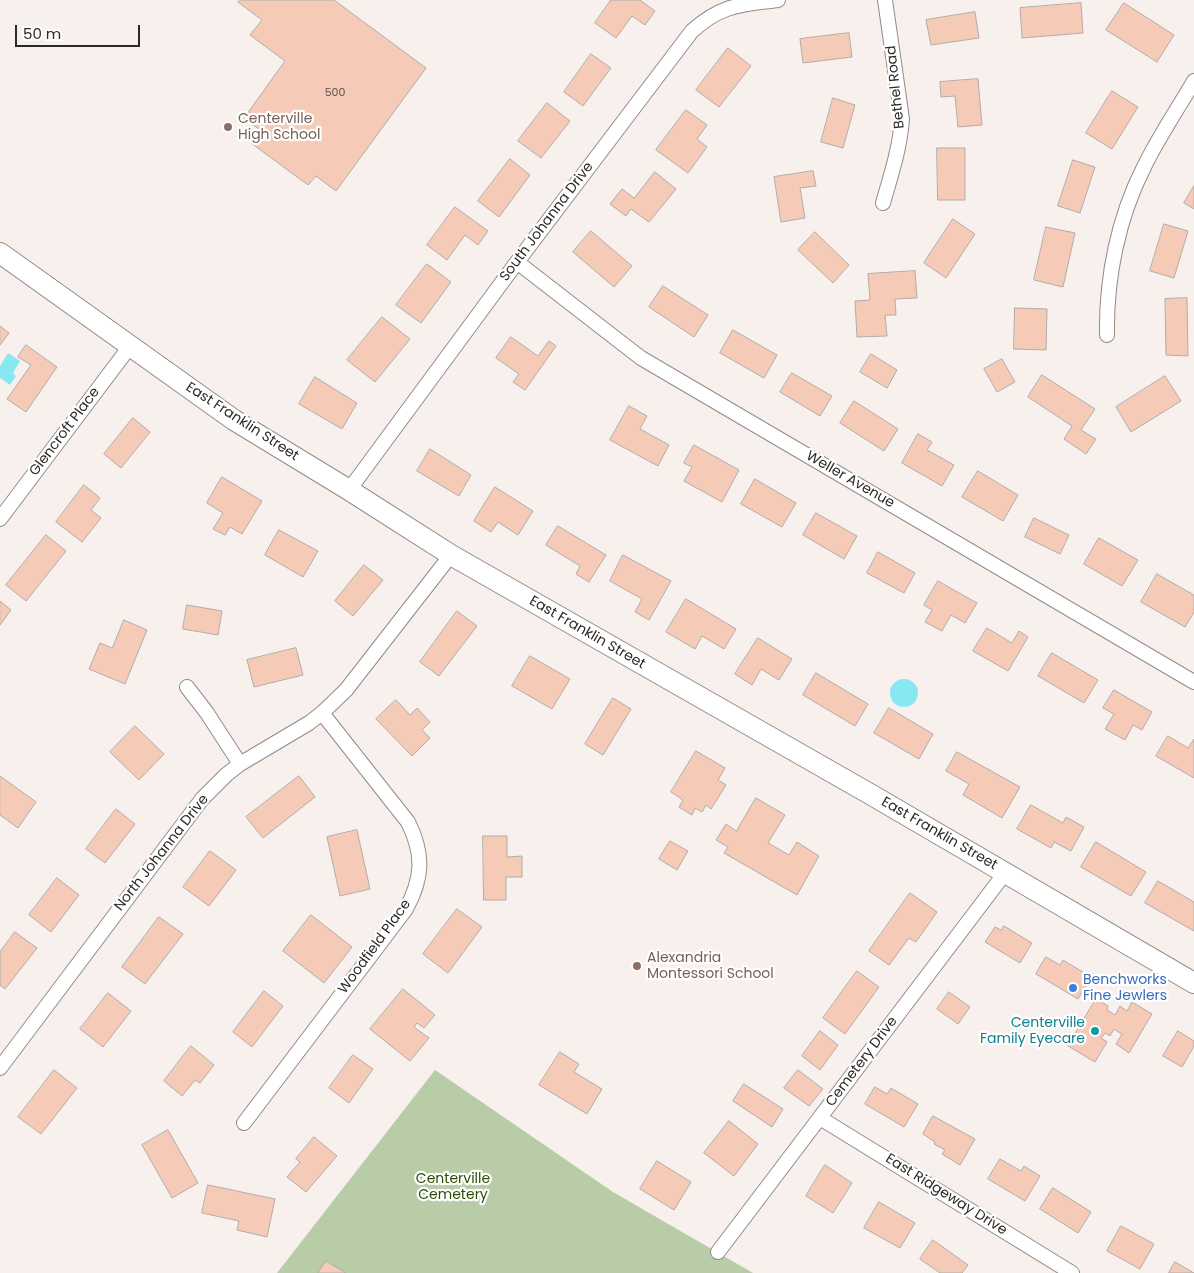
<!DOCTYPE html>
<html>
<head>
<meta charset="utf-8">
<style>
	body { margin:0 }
	#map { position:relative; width:1194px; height:1273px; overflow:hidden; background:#f7f0ed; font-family:Poppins,sans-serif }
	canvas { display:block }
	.scale { position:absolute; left:15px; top:25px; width:125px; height:22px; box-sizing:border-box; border:2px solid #2c2a28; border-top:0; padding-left:6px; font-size:15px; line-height:18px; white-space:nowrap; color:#2c2a28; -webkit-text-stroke:4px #fff; paint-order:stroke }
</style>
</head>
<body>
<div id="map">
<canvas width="1194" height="1273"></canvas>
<div class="scale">50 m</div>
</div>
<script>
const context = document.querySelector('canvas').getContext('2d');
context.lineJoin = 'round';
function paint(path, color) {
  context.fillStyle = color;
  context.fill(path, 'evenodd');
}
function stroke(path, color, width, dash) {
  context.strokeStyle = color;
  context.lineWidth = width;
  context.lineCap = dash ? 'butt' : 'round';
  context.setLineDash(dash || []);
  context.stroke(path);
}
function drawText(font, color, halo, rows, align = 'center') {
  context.font = font + ' Poppins,sans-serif';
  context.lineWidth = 4.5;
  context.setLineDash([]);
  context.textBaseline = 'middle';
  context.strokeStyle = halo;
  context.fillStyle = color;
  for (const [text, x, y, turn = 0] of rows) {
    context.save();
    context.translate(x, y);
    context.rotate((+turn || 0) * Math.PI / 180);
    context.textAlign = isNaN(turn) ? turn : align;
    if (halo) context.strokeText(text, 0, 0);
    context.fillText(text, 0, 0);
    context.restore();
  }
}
paint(new Path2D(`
	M435,1070l178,122 140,81h-476z`), '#b8cca7');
paint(new Path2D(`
	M8,353l12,8 -7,12 3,3 -6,9 -10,-7v-12z
	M890 693a14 14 0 1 1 28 0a14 14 0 1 1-28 0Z`), '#88e8f2');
const building = new Path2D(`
	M240,0h94l92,68 -90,123 -20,-15 -8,9 -57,-42 9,-13 -16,-12 41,-57 -35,-26 12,-15 -24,-18z
	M611,0h29l15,11 -10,14 -13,-9 -16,22 -21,-15z
	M1081,3l2,30 -61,5 -2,-30z
	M1124,3l50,32 -17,27 -51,-32z
	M975,12l4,26 -48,7 -5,-25z
	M849,33l3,24 -49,6 -3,-24z
	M728,48l23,18 -32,41 -23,-17z
	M591,54l20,14 -28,38 -19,-14z
	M978,79l4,46 -24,2 -3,-31 -14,1 -1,-15z
	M1112,91l26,16 -26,42 -26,-16z
	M833,98l22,7 -12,43 -22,-6z
	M547,103l23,18 -29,37 -23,-17z
	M686,110l21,15 -10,14 10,8 -19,26 -32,-23z
	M937,148h28v52h-27z
	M510,159l20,16 -31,42 -21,-16z
	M1073,160l22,7 -15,46 -22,-7z
	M813,171l3,15 -16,2 5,30 -24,4 -7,-45z
	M655,172l21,17 -27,33 -18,-13 -5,7 -16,-12 12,-15 12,9z
	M1194,186v23l-10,-6z
	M455,207l33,24 -10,14 -13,-10 -18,25 -20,-15z
	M953,219l22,15 -29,44 -22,-15z
	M1164,224l24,7 -14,47 -24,-7z
	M1046,227l29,6 -12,54 -29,-7z
	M591,231l41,35 -18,21 -41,-35z
	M815,232l34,33 -16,18 -35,-33z
	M427,264l24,18 -30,41 -25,-18z
	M915,271l2,27 -22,1 1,16h-11l2,21 -30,1 -2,-36 15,-1 -2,-26z
	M663,286l45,29 -14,22 -45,-30z
	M1187,298l1,58 -22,-1 -1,-56z
	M1015,308l32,1 -1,41 -32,-1z
	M382,317l28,22 -35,43 -28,-22z
	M0,326l9,7 -9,12z
	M733,330l44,25 -13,23 -44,-25z
	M511,337l27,19 11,-15 7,5 -31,44 -12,-8 6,-8 -23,-16z
	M26,345l31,22 -31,45 -19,-13 24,-34 -13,-8z
	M871,354l26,16 -10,18 -27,-16z
	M1002,359l13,23 -18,10 -13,-23z
	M792,373l40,23 -12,20 -40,-24z
	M1042,375l53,34 -14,21 15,9 -10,15 -22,-15 8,-13 -44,-29z
	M1165,376l16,25 -50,31 -15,-25z
	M315,377l42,26 -15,26 -43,-25z
	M854,401l44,28 -14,22 -44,-28z
	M629,406l18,10 -7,13 29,16 -11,21 -48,-26z
	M133,418l17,14 -29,36 -17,-14z
	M918,434l14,8 -5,8 27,15 -12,21 -40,-23z
	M694,445l45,25 -17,32 -38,-21 8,-14 -8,-4z
	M430,449l41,26 -12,21 -42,-25z
	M978,471l40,24 -15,26 -41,-24z
	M222,477l40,24 -20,33 -12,-7 -5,8 -12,-6 10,-16 -16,-10z
	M755,479l41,24 -14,24 -41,-23z
	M84,485l16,13 -9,12 10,8 -19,24 -26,-20z
	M495,487l38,24 -15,24 -20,-13 -7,10 -17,-11z
	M816,513l41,23 -13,23 -41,-24z
	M1034,518l35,17 -9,19 -35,-17z
	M558,526l48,29 -17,27 -13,-8 4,-8 -34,-21z
	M279,530l39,21 -15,26 -38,-22z
	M46,535l20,16 -40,50 -20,-16z
	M1099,538l39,22 -16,26 -38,-22z
	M878,552l37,21 -11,20 -37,-20z
	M623,555l48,26 -22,39 -14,-8 7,-13 -32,-18z
	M364,565l19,15 -30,36 -18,-15z
	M1157,574l37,21v17l-9,15 -44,-25z
	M938,581l39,22 -12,20 -14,-8 -9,16 -17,-9 7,-12 -8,-5z
	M686,599l50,30 -12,20 -22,-13 -7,13 -29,-17z
	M0,601l11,9 -11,15z
	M187,605l35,6 -4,24 -35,-6z
	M457,611l20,15 -38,50 -19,-14z
	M124,620l23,10 -22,54 -36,-15 11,-26 12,5z
	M987,628l25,15 7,-12 9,6 -20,34 -35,-20z
	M758,638l34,21 -13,21 -18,-11 -9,16 -17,-11z
	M296,648l7,27 -49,12 -7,-27z
	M1052,653l46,27 -14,23 -46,-27z
	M530,656l40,23 -18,30 -40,-23z
	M816,673l52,31 -13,22 -52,-31z
	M1114,690l38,22 -10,18 -9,-5 -8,15 -20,-11 9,-15 -11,-6z
	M613,698l18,11 -28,46 -18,-11z
	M396,700l14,15 7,-7 13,14 -8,8 8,8 -18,18 -36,-37z
	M889,708l44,26 -14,25 -45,-26z
	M135,726l29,28 -25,26 -29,-28z
	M1168,736l20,12 6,-9v39l-38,-22z
	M696,751l29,17 -7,12 8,5 -15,24 -5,-4 -4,7 -7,-4 -3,7 -13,-8 4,-7 -12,-8z
	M957,752l63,35 -18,31 -39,-23 6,-11 -23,-13z
	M0,776l36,26 -18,26 -18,-13z
	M299,776l16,21 -52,41 -17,-21z
	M756,798l29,17 -17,28 21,12 8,-13 22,14 -22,39 -73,-42 4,-6 -12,-7 10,-16 10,7z
	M1031,805l32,18 3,-6 18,10 -13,24 -17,-9 -3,6 -34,-19z
	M116,809l19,15 -30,39 -19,-14z
	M357,830l13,59 -30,7 -13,-59z
	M483,836h24v21l15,-1v21h-16v23h-22z
	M670,841l18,10 -11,19 -18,-11z
	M1096,842l50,30 -15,24 -50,-29z
	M210,851l26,19 -27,36 -26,-19z
	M57,878l22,17 -28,37 -22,-17z
	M1158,881l36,21v29l-49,-28z
	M910,893l27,19 -21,30 -7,-4 -20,27 -20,-14z
	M457,909l25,18 -34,46 -25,-19z
	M311,915l41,32 -28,36 -41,-32z
	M159,917l24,17 -38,50 -23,-17z
	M1004,926l28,17 -12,20 -35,-21 10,-15 6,3z
	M15,932l22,16 -32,41 -5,-4v-33z
	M1046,957l14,8 3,-5 28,17 -13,22 -42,-25z
	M857,971l22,16 -34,47 -22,-16z
	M403,989l32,26 -11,13 -7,-5 -3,4 15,11 -19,23 -40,-32z
	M264,991l19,15 -31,41 -19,-15z
	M949,992l21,15 -12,17 -21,-15z
	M108,993l23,18 -28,36 -23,-18z
	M1096,999l12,7 -1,4 8,5 5,-9 7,5 5,-9 20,12 -23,39 -13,-9 6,-10 -8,-5 -4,7 -5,-3 -4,5 6,4 -12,20 -27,-16z
	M820,1031l18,14 -18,25 -18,-14z
	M1178,1031l16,10v5l-12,21 -19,-11z
	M191,1046l23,19 -14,18 -5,-3 -13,16 -18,-15z
	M560,1052l19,12 -5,8 28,17 -15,25 -48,-29z
	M353,1055l20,14 -24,34 -20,-15z
	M54,1070l23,18 -36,46 -23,-17z
	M798,1070l25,19 -14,17 -25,-18z
	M744,1084l39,25 -11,18 -39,-26z
	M875,1087l12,7 4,-6 27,16 -14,23 -39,-23z
	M933,1116l42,23 -15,26 -18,-11 3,-4 -11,-6 1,-2 -12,-8z
	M729,1121l29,23 -24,32 -30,-23z
	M168,1130l30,53 -26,15 -30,-53z
	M314,1137l23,19 -31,36 -19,-15 13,-15 -4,-3z
	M1000,1159l21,12 3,-5 16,10 -15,25 -37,-22z
	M657,1161l34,21 -17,28 -34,-21z
	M825,1165l27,18 -19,30 -27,-17z
	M208,1185l67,14 -8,38 -30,-7 2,-9 -37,-8z
	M1053,1188l38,24 -13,21 -38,-24z
	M879,1202l36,21 -15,25 -36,-20z
	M1121,1226l33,18 -14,25 -33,-18z
	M933,1240l35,25 -6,8h-22l-20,-14z
	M326,1261l20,12h-28z
	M1175,1262l19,11h-25z`);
paint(building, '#f5cbb7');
stroke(building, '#b2aba8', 1);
const street = new Path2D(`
	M883,203c8,-28 17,-55 19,-84l-17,-119
	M517,262l124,96 553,324
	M1107,335c-1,-57 11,-117 37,-168 14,-29 33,-57 50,-86
	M349,490l168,-228 175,-231c30,-27 49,-26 86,-31
	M0,519l131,-174
	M187,687l20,26 33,51
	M0,1068l202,-269 24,-24 14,-11 69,-41 13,-10 24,-23 105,-135
	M820,1118l252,155
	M244,1123l162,-214c17,-31 18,-55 2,-87l-86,-109
	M718,1252l287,-379`);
const secondary = new Path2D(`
	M0,253l234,167 115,70 102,65 419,239 324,189`);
stroke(street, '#928b88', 16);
stroke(secondary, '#928b88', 22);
stroke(street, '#fff', 14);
stroke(secondary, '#fff', 20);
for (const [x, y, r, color] of [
	[228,127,5,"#8d6e63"],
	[637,966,5,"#8d6e63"],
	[1073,988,5,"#3f7fe0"],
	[1095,1031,5,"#0f9aa8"]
]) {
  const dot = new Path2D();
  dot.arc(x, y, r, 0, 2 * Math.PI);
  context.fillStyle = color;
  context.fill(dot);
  stroke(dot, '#fff', 2);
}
drawText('11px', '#5e524c', null, [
	["500",335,93]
]);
drawText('14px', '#2c2a28', '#fff', [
	["Bethel Road",896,87,-96],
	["South Johanna Drive",547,222,-53],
	["East Franklin Street",242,422,33],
	["Glencroft Place",65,432,-53],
	["Weller Avenue",850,480,30],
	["East Franklin Street",587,633,30],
	["East Franklin Street",939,834,30],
	["North Johanna Drive",162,853,-52],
	["Woodfield Place",375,947,-54],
	["Cemetery Drive",862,1062,-53],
	["East Ridgeway Drive",946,1195,32]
]);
drawText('14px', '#785e54', '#fff', [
	["Centerville",238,119],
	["High School",238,135],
	["Alexandria",647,958],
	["Montessori School",647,974]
], 'left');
drawText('14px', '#366cbe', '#fff', [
	["Benchworks",1083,980],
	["Fine Jewlers",1083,996]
], 'left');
drawText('14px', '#0d838f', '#fff', [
	["Centerville",1085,1023],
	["Family Eyecare",1085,1039]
], 'right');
drawText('14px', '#2e4a04', '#fff', [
	["Centerville",453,1179],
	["Cemetery",453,1195]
]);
</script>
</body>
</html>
